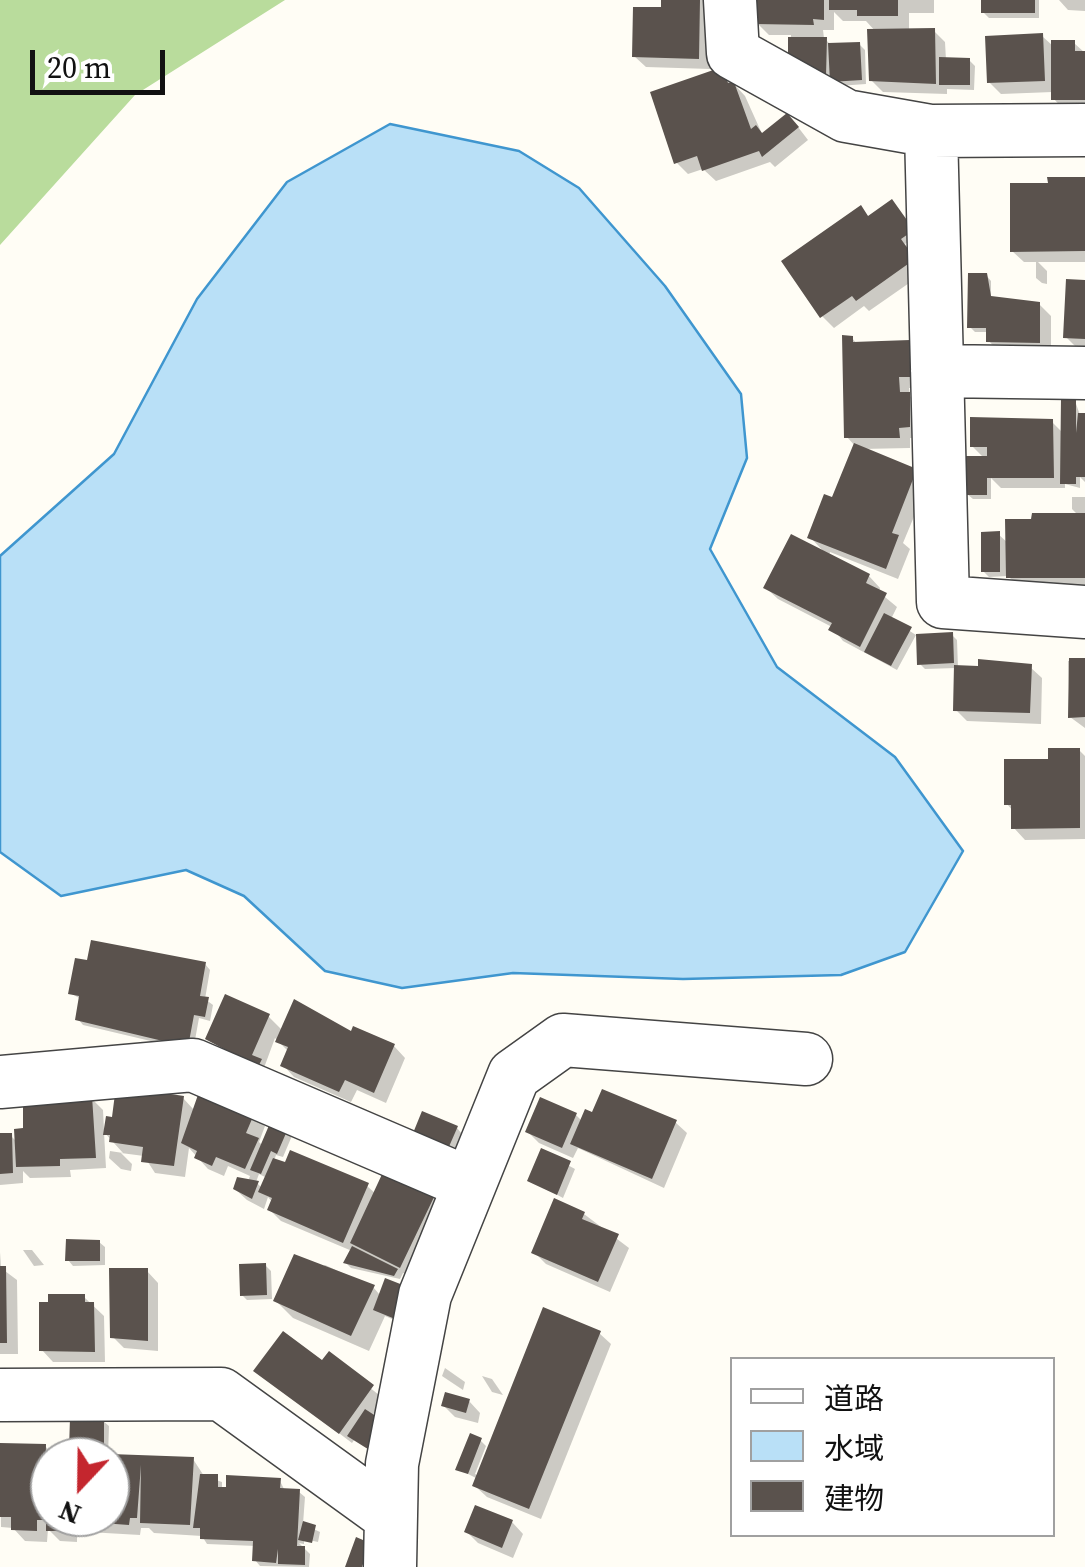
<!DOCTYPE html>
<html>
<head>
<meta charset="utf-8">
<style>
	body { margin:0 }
	#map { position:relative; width:1085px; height:1567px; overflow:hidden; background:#fffdf5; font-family:"Source Serif 4","Noto Sans JP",serif }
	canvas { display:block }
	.legend { position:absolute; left:730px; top:1357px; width:325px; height:180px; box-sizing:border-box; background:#fff; border:2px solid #a0a0a0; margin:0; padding:12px 18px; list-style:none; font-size:30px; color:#111 }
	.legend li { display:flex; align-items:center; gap:20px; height:50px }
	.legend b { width:50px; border:2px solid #a0a0a0 }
	.north { position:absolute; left:30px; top:1437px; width:100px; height:100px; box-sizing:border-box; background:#fff; border:2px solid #a0a0a0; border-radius:50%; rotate:202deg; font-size:28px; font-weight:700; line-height:40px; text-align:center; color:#111 }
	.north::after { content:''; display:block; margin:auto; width:35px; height:45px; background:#c4262e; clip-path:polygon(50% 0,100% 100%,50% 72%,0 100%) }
	.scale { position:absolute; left:30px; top:50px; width:135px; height:45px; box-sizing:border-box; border:5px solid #111; border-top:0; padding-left:12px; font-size:30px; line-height:35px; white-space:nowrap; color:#111; -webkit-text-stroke:8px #fff; paint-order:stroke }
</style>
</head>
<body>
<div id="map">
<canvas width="1085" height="1567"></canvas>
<ul class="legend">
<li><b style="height:12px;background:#fff"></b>道路</li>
<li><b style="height:28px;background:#b9e0f7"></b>水域</li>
<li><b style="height:28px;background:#5a524d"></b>建物</li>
</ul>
<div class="north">N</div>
<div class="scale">20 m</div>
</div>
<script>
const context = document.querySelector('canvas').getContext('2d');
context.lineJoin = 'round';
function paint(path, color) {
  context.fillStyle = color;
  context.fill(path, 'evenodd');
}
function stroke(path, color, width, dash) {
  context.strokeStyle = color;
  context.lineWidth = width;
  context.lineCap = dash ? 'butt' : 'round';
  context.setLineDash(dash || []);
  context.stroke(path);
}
paint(new Path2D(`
	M0,0h285l-150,95 -135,150z`), '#b9dc9c');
const water = new Path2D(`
	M390,124l129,27 60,37 86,98 76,108 6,64 -37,91 67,118 118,90 68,94 -58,101 -64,23 -158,4 -170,-6 -111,15 -77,-17 -81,-75 -58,-26 -125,26 -61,-44v-296l114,-102 83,-155 90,-117z`);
paint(water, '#b9e0f7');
stroke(water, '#3f96cf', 2.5);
paint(new Path2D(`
	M664,0h47l-1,69 -64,-2 -12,-11 30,-47z
	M758,0h176v13h-25v18h25l11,11 1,18h23l6,6 -1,24 -27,-1v5l-64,-2 -12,-12 5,-48 -10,-11h-23l-9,-9v18h-11l1,8 7,7 28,-1 6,6 1,34 -28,2 -48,-23 1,-28h-22l-12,-12z
	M983,0h56v18h-50l-6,-6z
	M1059,0h26v11l-17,-1z
	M1042,36l11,10 21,-3 11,10v58h-20l-11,-12 -1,-7 -52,2 -12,-12z
	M721,70l24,26 18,40 35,-9 10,13 -33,27 -5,-5 -54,19 -13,-12 -15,5 -12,-12z
	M1085,180v82h-47l9,9v13l-5,-1 -6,-5v-16h-12l-12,-11 38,-65z
	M860,208l10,10 47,18 -12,8 20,28 -56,39 -5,-5 -30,22 -12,-12z
	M986,275l5,6v18l48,5 12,12v38l-51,-1 -11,-12v-9h-14l-5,-5z
	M1085,283v66h-7l-12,-12z
	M852,338l5,6 52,-1 12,12 1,33h-13l1,8 10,10 1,32h-11v10l-48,1 66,34 -25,60 7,6 -12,30 -68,-27 -1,4 40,20 11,12 -1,4 18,15 -6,12 25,16 -19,35 -54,-29 -11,-14 -54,-28 -12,-11 59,-35 -15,-16 23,-37 22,-54 -8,-9z
	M1075,401l5,14h5v67l-5,-5v11l-15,-4v4h-64l-10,-10v21h-18l-6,-5 18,-35 -13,-13 80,-24 11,11z
	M1072,497h13v91h-65l-12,-12 -19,1 -6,-6 15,-37 10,9 71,-27 -7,-7z
	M952,635l5,5 1,28 22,1v-7l50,5 12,11 -1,46 -74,-3 -11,-11v-42l-31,1 -5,-5z
	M1068,661h17v67l-15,-11z
	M1079,750l6,6v83l-60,1 -11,-12 -1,-17 -6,-7 44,-42z
	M205,964l5,6 -5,29 8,6 -3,16 -11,-3 -6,33 -110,-26 -5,-6 3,-20 -11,-6z
	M268,1016l15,15 70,4 41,11 11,12 -19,45 -29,-13 -6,12 -57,-25 -11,-12 6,-13 -14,-14 -14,38 -53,-37z
	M91,1098l12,12 1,20 79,-32 11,12 59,4 12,12 -6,16 4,4 12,-26 19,11 -11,26 -7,-2 -2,6 93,25 9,8 58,3 11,11 -33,69 -9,-4 -3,6 -49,-11 -5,-5 6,-12 -71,-30 -11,-11 3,-7 -5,-6 -4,12 -17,-9 -12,-11 12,-5 3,-8 -22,-10 -4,10 -16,-7 -19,-21 -4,29 -30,-4 -11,-17 -23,-3 11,11 -1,7 -10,-2 -12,-11 1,-7 13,2 -19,-21 2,36 -36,2 1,7 -41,1 -7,-7v12l-23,2v-49h11l6,6zM259,1174l8,4 -5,10 -6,-6z
	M576,1115l7,7h92l12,11 -23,55 -86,-40 -5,10 -34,-15 -11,-11z
	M457,1128l5,6 11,36 -50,-16z
	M542,1151l33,18 -12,29 -33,-18z
	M584,1214l45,34 -19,44 -64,-28 -12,-12z
	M99,1242l6,5v18l-32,1 -5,-6z
	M23,1250h9l12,15 -10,1z
	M0,1252l1,16 16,12 1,74h-18z
	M265,1265l6,6 1,28 -25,1 -5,-5z
	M325,1265l48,22 33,38 -21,-9 -16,35 -76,-33 -17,-17z
	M147,1271l11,12v68l-34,-3 -11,-11z
	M84,1297l20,19 1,46h-52l-11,-12z
	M599,1333l12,11 -70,175 -54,-22 -12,-11 3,-7 -20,-10 22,-29 6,6 -11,28 4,2z
	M329,1355l55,44 -32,44 -95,-72 66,-7z
	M445,1368l20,14 -2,8 -21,-14z
	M482,1376l10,3 11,16 -11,-3z
	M469,1401l11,12 -2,10 -23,-6 -11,-11z
	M103,1421l6,5 -1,30 85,3 11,17 18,6v7l58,-8 5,10 14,1 6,5 -2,27 17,8 -2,10 -14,-3v5l13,3 -18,-4 11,11 -1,13 -49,-1 -5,-6 1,-14 -49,-2 -5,-8 -48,-3 -5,-5h-8l-1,7 -52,-3 -11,-12v22l-17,-1 -12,-12 -1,13 -22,-1 -12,-13 -12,-1 -1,-81h45l10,11h-5v60h60v-60h-29l-9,-9z
	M512,1522l11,12 -10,24 -35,-15 -11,-11z`), '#0003');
paint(new Path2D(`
	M661,0h39l-1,59 -67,-2 1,-50h28z
	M755,0h69v20l-11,-1 1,6 -59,-1z
	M829,0h69v16h-41v-6h-28z
	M981,0h54v13h-54z
	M935,28l1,56 -67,-3 -2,-52z
	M1043,33l2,48 -58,2 -2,-47z
	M788,37h39l-1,39 -19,-1 -1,-11h-18z
	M1051,40h24v11h10v49h-34z
	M860,42l2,38 -32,2 -2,-39z
	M939,57l31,1v27h-31z
	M722,67l6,16 6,-1 17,47 5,-4 6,8 25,-20 12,14 -37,30 -3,-6 -57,20 -5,-15 -23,8 -24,-72z
	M1047,177h38v74l-75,1v-69h38z
	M892,199l22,31 -13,9 14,20 -59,42 -4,-5 -32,22 -39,-57 80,-56 7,11z
	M968,273h19l4,23 49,6v41l-54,-1v-14h-19z
	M1066,279l19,1v59l-22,-1z
	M842,335l11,1v6l57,-2 1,37h-12l1,15h10v35l-11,1 1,10h-56z
	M1061,398h15v35l2,-20h7v64h-9v7h-16z
	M970,417l83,2 1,59h-67v17h-22v-39h22v-9h-17z
	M854,443l63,26 -25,64 7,2 -13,34 -79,-31 17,-44 8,3z
	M1032,513h53v65h-79l-1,-59h26z
	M1000,531v41h-19v-40z
	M791,534l79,40 -4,9 21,10 -27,54 -32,-17 4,-7 -69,-35z
	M884,613l28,14 -21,39 -27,-14z
	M953,632l1,31 -37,2 -1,-31z
	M1069,658h16v59l-17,1z
	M978,659l54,5 -2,49 -77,-2 1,-46 24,1z
	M1048,748h32v80l-69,1v-24h-7v-46h44z
	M91,940l115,22 -6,34 9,1 -4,20 -11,-2 -6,32 -113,-27 4,-24 -11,-2 7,-36 12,2z
	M225,994l45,20 -18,41 10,4 -7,14 -34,-16 3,-8 -19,-10z
	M294,999l57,32 2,-5 42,18 -21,49 -29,-13 -6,12 -59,-26 8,-19 -13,-5z
	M116,1086l68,10 -10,70 -33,-4 2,-15 -34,-5 1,-7h-7l3,-19 6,1z
	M602,1089l75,31 -25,59 -82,-35 15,-35 7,3z
	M199,1092l56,20 -9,21 13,5 -14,31 -29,-12 -4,9 -18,-8 3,-7 -16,-8z
	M92,1096l4,62 -36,1v7l-44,1 -2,-38 9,-1v-22l10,-1v-5z
	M540,1097l37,16 -15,35 -37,-16z
	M422,1111l36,15 -14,32 -35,-15z
	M273,1116l17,8 -13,30 -6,-3 -10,23 -11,-4z
	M0,1133h12l1,40 -13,1z
	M541,1148l30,13 -14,34 -30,-14z
	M290,1150l79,33 -26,60 -76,-33 5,-12 -14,-6 15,-34 12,4z
	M384,1170l51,25 -35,73 -50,-25z
	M237,1177l22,4 -7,18 -19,-10z
	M554,1198l31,14 -3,7 37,15 -21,48 -67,-29z
	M66,1239l34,1v21h-35z
	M352,1246l46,23 -4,7 -51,-13z
	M294,1254l81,31 -24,51 -78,-35z
	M266,1263l1,32 -27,1 -1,-32z
	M0,1266h6l1,77h-7z
	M109,1268h39v73l-38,-3z
	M385,1278l28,11 -13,32 -27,-11z
	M48,1294h37v8h9l1,50 -56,-1v-49h9z
	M543,1307l58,24 -72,178 -57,-23z
	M283,1331l39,29 7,-9 45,34 -35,49 -86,-63z
	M445,1392l25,7 -4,14 -25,-7z
	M365,1409l23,15 -17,27 -24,-15z
	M70,1418h34v31h-35z
	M470,1433l12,5 -14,36 -13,-4z
	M0,1443l46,1 -1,60h5v13h16v14h-20v-11h-9v11l-26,-1v-13h-11z
	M110,1454l84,3 -4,68 -50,-2 1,-58 -4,53h-7l-1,7 -55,-4 1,-4h35z
	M200,1474h18v13h8v-12l55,3 -1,10 20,1 -3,57h8v19l-27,-1v-15l-2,14 -24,-2 1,-20 -53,-2v-11h-7z
	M475,1505l38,15 -11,28 -38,-16z
	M303,1521l13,4 -4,18 -14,-3z
	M356,1537l14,6 -8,24h-17z`), '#5a524d');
const minor = new Path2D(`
	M730,0l3,53 113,63 85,15
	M1085,130l-154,1 12,471 142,10
	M937,371l148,2
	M0,1082l193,-17 277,119
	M0,1395l221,-1 170,123
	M390,1567l2,-103 33,-169 89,-220 49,-35 243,19`);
stroke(minor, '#444', 55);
stroke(minor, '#fff', 52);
</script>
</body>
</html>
